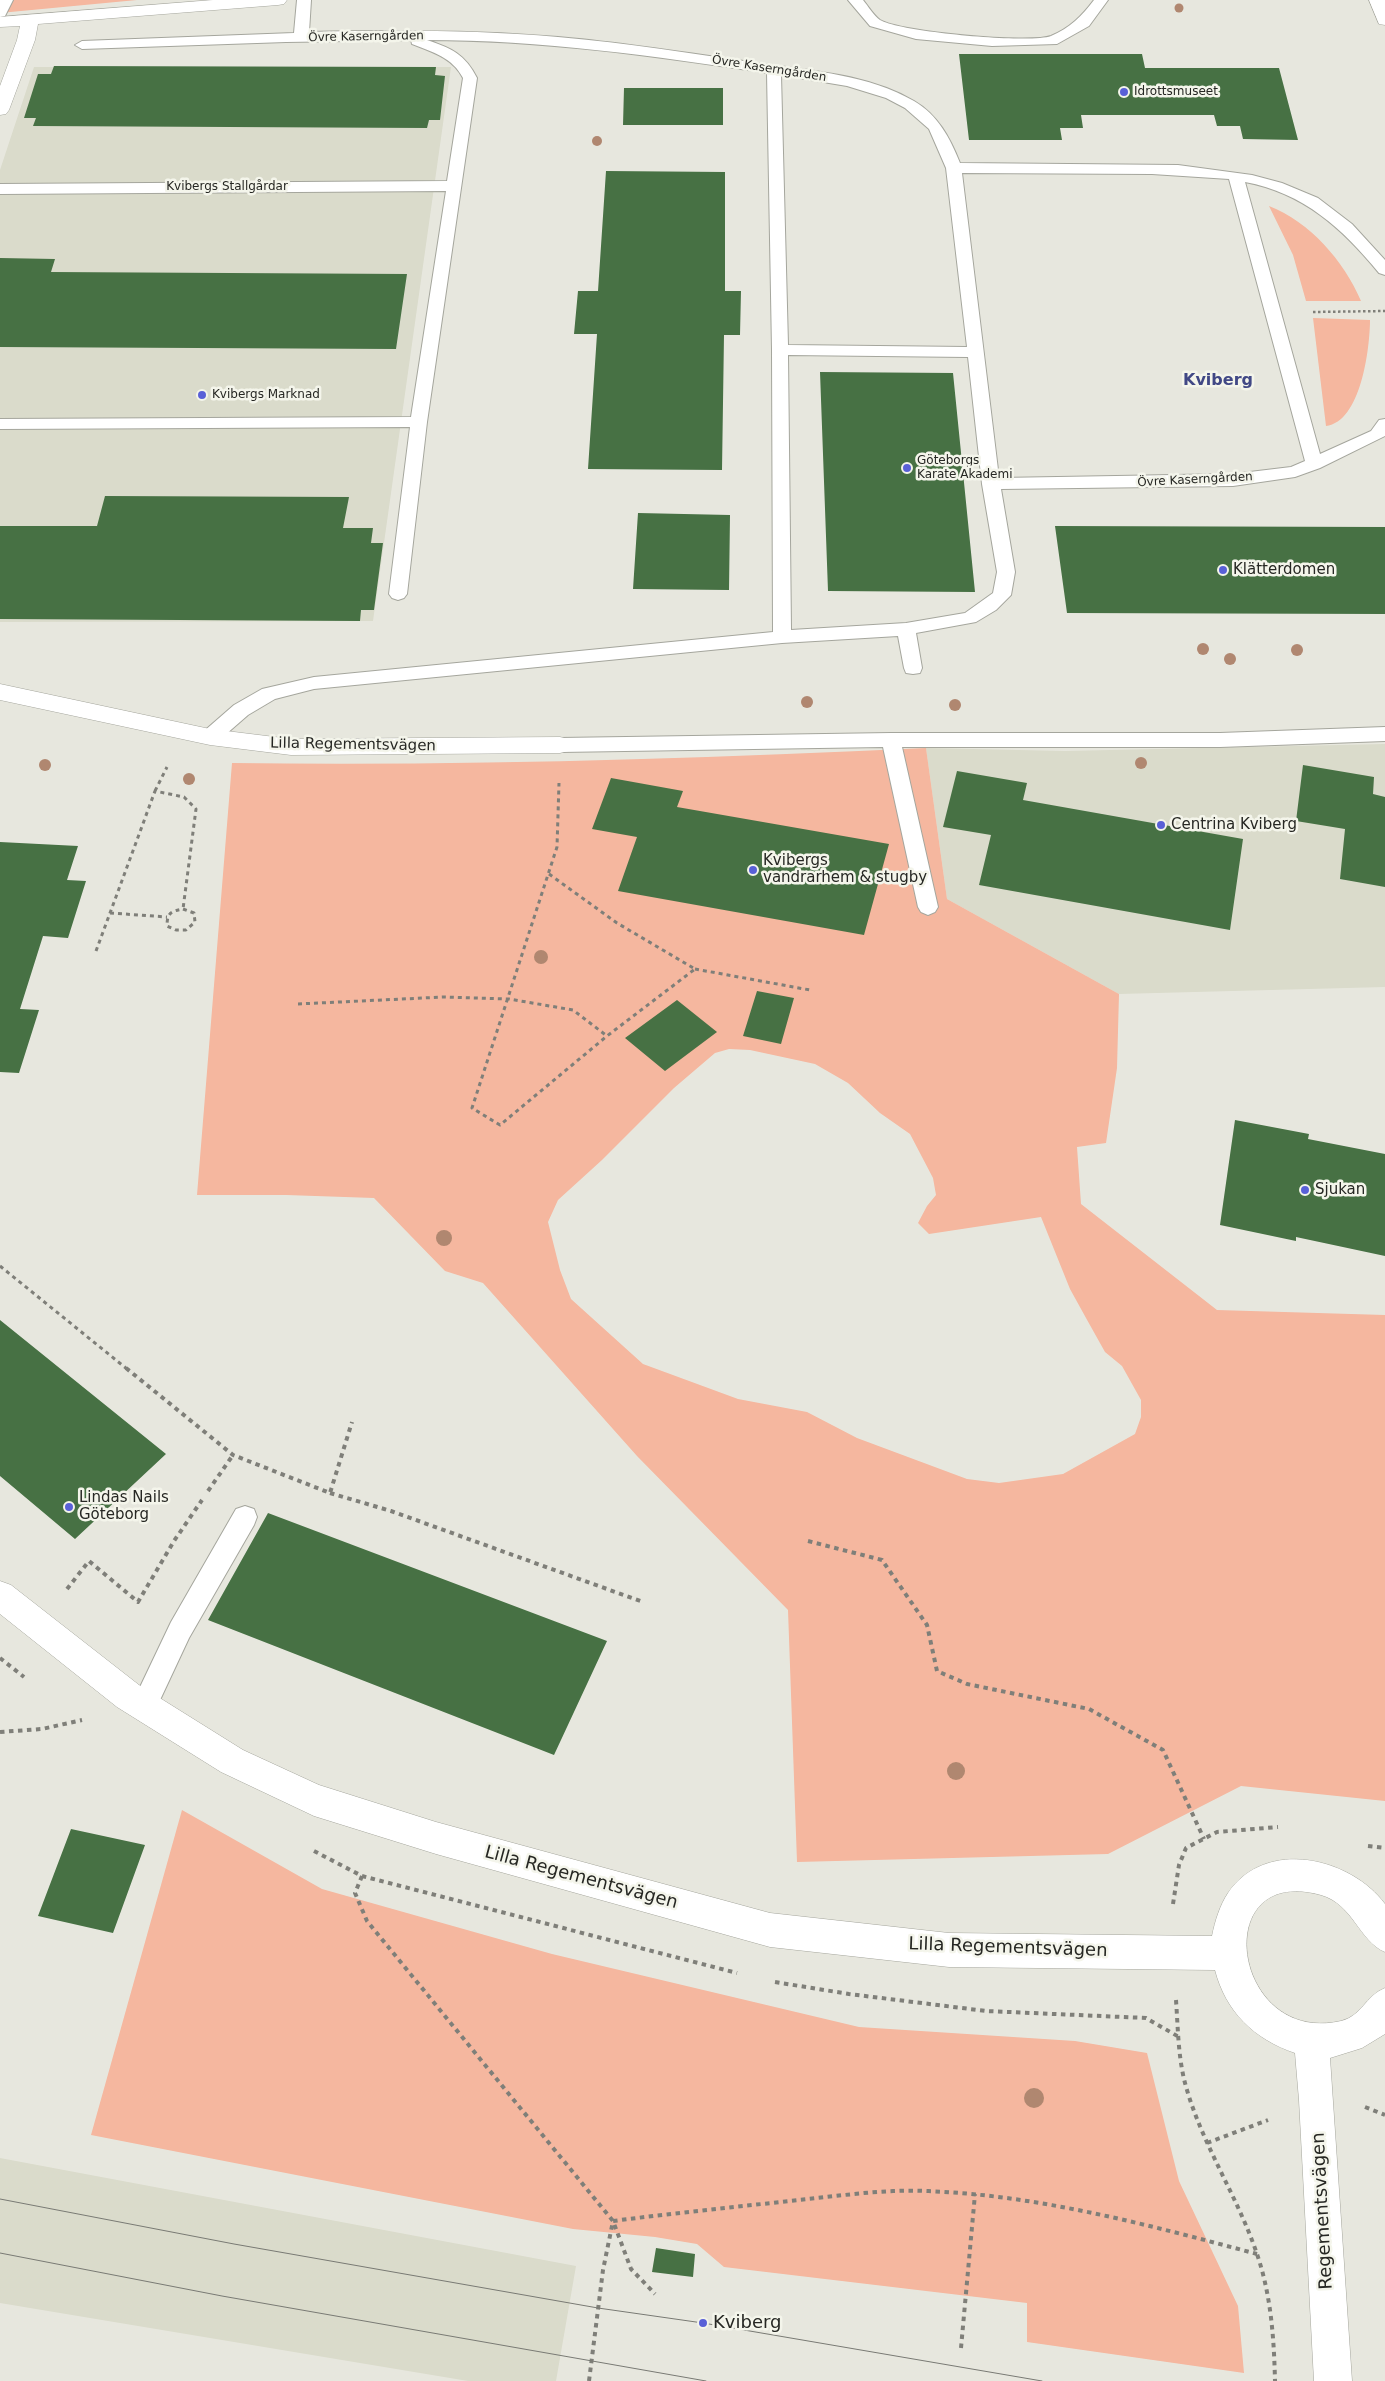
<!DOCTYPE html>
<html>
<head>
<meta charset="utf-8">
<style>
	body { margin:0 }
	canvas { display:block; background:#e7e7de }
</style>
</head>
<body>
<canvas width="1385" height="2381"></canvas>
<script>
const context = document.querySelector('canvas').getContext('2d');
context.lineJoin = 'round';
function paint(path, color) {
  context.fillStyle = color;
  context.fill(path, 'evenodd');
}
function stroke(path, color, width, dash) {
  context.strokeStyle = color;
  context.lineWidth = width;
  context.lineCap = dash ? 'butt' : 'round';
  context.setLineDash(dash || []);
  context.stroke(path);
}
function drawText(font, color, halo, rows, align = 'center') {
  context.font = font + ' "DejaVu Sans",sans-serif';
  context.lineWidth = 5;
  context.setLineDash([]);
  context.textBaseline = 'middle';
  context.strokeStyle = halo;
  context.fillStyle = color;
  for (const [text, x, y, turn = 0] of rows) {
    context.save();
    context.translate(x, y);
    context.rotate((+turn || 0) * Math.PI / 180);
    context.textAlign = isNaN(turn) ? turn : align;
    if (halo) context.strokeText(text, 0, 0);
    context.fillText(text, 0, 0);
    context.restore();
  }
}
paint(new Path2D(`
	M34,67h417l-78,554 -373,1v-452z
	M1385,744v243l-266,7 -172,-95 -21,-151 139,3z
	M0,2158l576,108 -20,115h-88l-468,-78z`), '#dadbcb');
paint(new Path2D(`
	M0,0h137l-137,13z
	M1269,206c41,16 75,55 92,95h-55l-13,-46z
	M1313,318l57,2c0,28 -9,102 -44,106z
	M926,748l21,151 172,95 -2,74 -11,75 -29,4 4,57 136,106 168,5v486l-144,-15 -133,68 -311,8 -9,-252 -151,-154 -154,-173 -38,-12 -71,-73 -88,-3h-89l35,-432c231,3 463,-4 694,-15zM729,1049l21,1 65,14 33,19 32,30 30,21 23,44 3,17 -9,11 -9,17 11,11 112,-17 29,72 16,29 19,34 17,14 19,34v17l-6,17 -72,40 -64,9 -32,-4 -110,-41 -50,-26 -69,-13 -95,-35 -72,-65 -11,-29 -12,-48 10,-22 44,-40 72,-72 41,-35z
	M182,1810l140,79 230,65 307,73 216,14 72,12 32,128 59,125 6,67 -217,-31v-39l-303,-36 -27,-23 -42,-7 -82,-8 -482,-94z`), '#f5b79f');
paint(new Path2D(`
	M959,54h183l3,14h134l19,72 -55,-1 -3,-13h-23l-3,-11h-133l2,13h-23l2,12h-93z
	M54,66l382,1 -1,8 10,1 -5,44h-11l-2,8 -394,-2 3,-8h-12l14,-44h13z
	M624,88h99v37h-100z
	M606,171l119,1v119h16l-1,44h-16l-2,135 -134,-1 9,-135h-23l4,-43h20z
	M0,258l55,1 -4,13 356,2 -11,75 -396,-2z
	M820,372l133,1 22,219 -147,-1z
	M105,496l244,1 -6,31h30l-2,15h12l-9,67h-13l-1,11 -360,-2v-93h97z
	M638,513l92,2 -1,75 -96,-1z
	M1055,526l330,1v87l-318,-1z
	M1303,765l71,12 -1,17 12,3v90l-45,-8 5,-50 -49,-8z
	M957,771l70,12 -4,17 220,39 -13,91 -251,-45 12,-50 -48,-8z
	M611,778l72,13 -6,16 212,37 -25,91 -246,-44 19,-54 -45,-8z
	M0,842l78,4 -11,34 19,1 -18,57 -25,-2 -23,73 19,1 -20,63 -19,-1z
	M757,991l37,7 -13,46 -38,-8z
	M677,1000l40,32 -52,39 -40,-33z
	M1235,1120l74,14 -1,5 77,15v102l-89,-19v4l-76,-16z
	M0,1320l166,134 -91,85 -75,-63z
	M268,1513l339,128 -53,114 -346,-135z
	M71,1829l74,16 -32,88 -75,-17z
	M656,2248l39,6 -2,23 -41,-5z`), '#477144');
const service = new Path2D(`
	M0,0h13l-8,16 -5,1z
	M297,0h14l-2,32c83,-2 166,-2 249,5 69,6 138,17 206,27 50,7 105,11 150,37 24,14 36,37 46,62l218,2 74,10 30,8 36,15 34,26 33,36v15l-6,-2c-36,-44 -75,-80 -134,-91l75,272 51,-23 8,-11 6,-1v17l-65,32 -25,9 -62,9 -232,3 14,83 -4,23 -15,15 -20,12 -60,11 6,35 -2,5 -7,1 -7,-1 -2,-5 -6,-32 -116,7 -468,46 -39,10 -27,16 -31,27 -7,2 -7,-2 -3,-5 3,-5 31,-27 28,-16 52,-12 459,-45 -1,-282 -5,-277c-113,-17 -226,-33 -340,-33 24,8 38,14 50,38l-50,344 -20,172 -3,4 -6,2 -6,-2 -3,-4 21,-167 -410,2v-10l411,-2 35,-226 -446,3v-10l447,-3 16,-103c-10,-20 -30,-26 -51,-34l-1,-4 -125,2 -204,7 -7,-4 7,-4 212,-8zM781,75l66,11 39,12 19,10 24,21 17,39 21,179 -179,-2zM962,173l190,1 77,5 76,282 -14,6 -58,7 -234,4zM788,355l180,2 14,127 15,88 -4,21 -28,20 -59,10 -115,7z
	M848,0h15c5,6 11,16 17,20 20,12 150,24 171,16 19,-8 31,-20 43,-36h14l-19,26 -32,18 -65,2 -76,-7 -46,-13z
	M1385,727v14l-165,6h-318l36,160 -3,5 -7,3 -7,-3 -3,-5 -35,-160 -323,5 -7,-2 -3,-5 3,-5 7,-2 331,-5h329z
	M245,1506l9,3 3,8 -3,8 -65,113 -36,77 -9,4 -9,-4 -4,-9 40,-84 65,-113z`);
const minor = new Path2D(`
	M213,0h74l-3,4 -6,1 -240,19 -3,16 -26,70 -3,4 -6,1v-29l17,-46 3,-14 -20,1v-10z
	M1369,0h16v25l-6,-1z
	M0,684l210,45 81,10 269,-2 8,2 4,6 -4,6 -8,2 -269,2 -81,-10 -210,-45z
	M0,1581l11,4 128,100 104,65 76,35 117,37 334,91 179,20 263,3c3,-15 8,-31 16,-43 38,-56 123,-35 157,11v48c-26,-11 -32,-48 -64,-57 -114,-32 -89,151 20,126 21,-5 24,-25 44,-33v46l-23,14 -32,10 22,323h-38l-15,-281 -4,-47c-41,-14 -69,-41 -80,-83l-266,-3 -179,-20 -334,-93 -122,-38 -93,-44 -104,-65 -117,-93z`);
stroke(service, '#a5a69d', 2);
stroke(minor, '#a5a69d', 1);
stroke(new Path2D(`
	M1313,312l72,-1`), '#7f7f79', 2.5, [2.5, 2.5]);
stroke(new Path2D(`
	M155,791l12,-24
	M549,874l68,49 78,46 -88,67 -107,89 -28,-17 85,-261 2,-64
	M183,909l11,4 1,9 -9,8h-10l-9,-4c0,-13 4,-15 16,-17z
	M110,913l57,4
	M96,951l59,-160 29,6 12,12 -13,100
	M695,969l115,21
	M298,1004l146,-7 65,2 64,11 34,26
	M0,1266l127,103`), '#7f7f79', 3, [4, 4]);
stroke(new Path2D(`
	M126,1368l107,87 97,38 22,-71
	M208,1491l25,-36
	M330,1493l61,18 252,91
	M808,1541l74,19 45,65 10,46 30,13 122,25 74,41 41,89
	M67,1589l22,-28 49,41 36,-61 28,-41
	M0,1658l24,19
	M0,1732l42,-3 40,-9
	M1368,1846l17,2
	M314,1851l48,25 375,97
	M362,1876l-7,17 12,28 246,300 18,48 24,25
	M1173,1904l6,-39 7,-17 31,-16 61,-5
	M775,1982l74,12 137,17 160,7 33,19
	M1176,2000c2,28 2,56 9,83 16,60 52,112 72,171 14,41 17,84 18,127
	M1365,2107l20,8
	M1207,2143l61,-23
	M961,2348l14,-154
	M589,2381l14,-111 10,-49c61,-8 123,-14 185,-21 42,-4 85,-11 128,-9 112,4 223,34 331,63`), '#7f7f79', 4, [4.5, 4.5]);
paint(service, '#fff');
paint(minor, '#fff');
stroke(new Path2D(`
	M0,2199l234,45 364,64 105,15 339,58
	M0,2253l222,43 484,85`), '#797a74', 1);
context.fillStyle = '#b08770';
for (const [x, y, r] of [
	[1179,8,4.5],
	[597,141,5],
	[1203,649,6],
	[1297,650,6],
	[1230,659,6],
	[807,702,6],
	[955,705,6],
	[1141,763,6],
	[45,765,6],
	[189,779,6],
	[541,957,7],
	[444,1238,8],
	[956,1771,9],
	[1034,2098,10]
]) {
  context.beginPath();
  context.arc(x, y, r, 0, 2 * Math.PI);
  context.fill();
}
for (const [x, y, r, color] of [
	[1124,92,5,"#5960d7"],
	[202,395,5,"#5960d7"],
	[907,468,5,"#5960d7"],
	[1223,570,5,"#5960d7"],
	[1161,825,5,"#5960d7"],
	[753,870,5,"#5960d7"],
	[1305,1190,5,"#5960d7"],
	[69,1507,5,"#5960d7"],
	[703,2323,5,"#5960d7"]
]) {
  const dot = new Path2D();
  dot.arc(x, y, r, 0, 2 * Math.PI);
  context.fillStyle = color;
  context.fill(dot);
  stroke(dot, '#f4f5eb', 2);
}
drawText('12px', '#262723', '#f4f5eb', [
	["Övre Kaserngården",366,37,-1],
	["Övre Kaserngården",769,69,9],
	["Kvibergs Stallgårdar",227,187],
	["Övre Kaserngården",1195,480,-3]
]);
drawText('12px', '#262723', '#f4f5eb', [
	["Idrottsmuseet",1134,92],
	["Kvibergs Marknad",212,395],
	["Göteborgs",917,461],
	["Karate Akademi",917,475]
], 'left');
drawText('15px', '#262723', '#f4f5eb', [
	["Klätterdomen",1233,570],
	["Centrina Kviberg",1171,825],
	["Kvibergs",763,861],
	["vandrarhem & stugby",763,878],
	["Sjukan",1315,1190],
	["Lindas Nails",79,1498],
	["Göteborg",79,1515]
], 'left');
drawText('15px', '#262723', '#f4f5eb', [
	["Lilla Regementsvägen",353,745,1]
]);
drawText('bold 16px', '#414885', '#f4f5eb', [
	["Kviberg",1218,381]
]);
drawText('18px', '#262723', '#f4f5eb', [
	["Lilla Regementsvägen",581,1878,15],
	["Lilla Regementsvägen",1008,1948,2],
	["Regementsvägen",1323,2211,-93]
]);
drawText('18px', '#262723', '#f4f5eb', [
	["Kviberg",713,2323]
], 'left');
</script>
</body>
</html>
